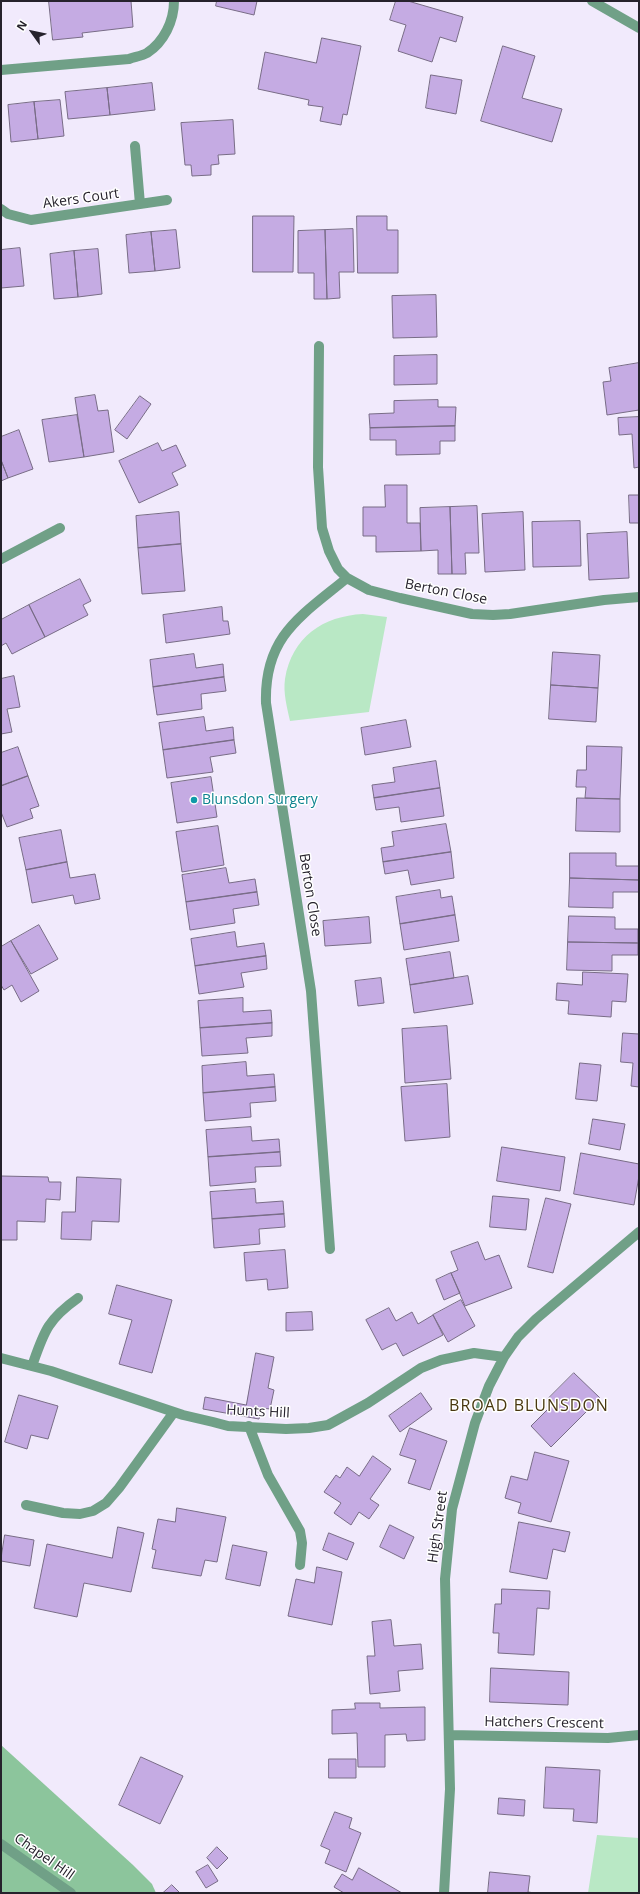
<!DOCTYPE html>
<html>
<head>
<meta charset="utf-8">
<style>
	body { margin:0 }
	#map { position:relative; width:640px; height:1894px; overflow:hidden; background:#f1eafc; font-family:"Open Sans",sans-serif }
	canvas { display:block }
	.frame { position:absolute; inset:0; border:2px solid #26222c; pointer-events:none }
	.north { position:absolute; left:12px; top:12px; width:40px; height:40px; -webkit-text-stroke:3px #fff; paint-order:stroke; rotate:303deg; font-size:11px; font-weight:700; line-height:16px; text-align:center; color:#26222c }
	.north::after { content:''; display:block; margin:auto; width:14px; height:18px; background:#26222c; clip-path:polygon(50% 0,100% 100%,50% 72%,0 100%) }
</style>
</head>
<body>
<div id="map">
<canvas width="640" height="1894"></canvas>
<div class="frame"></div>
<div class="north">N</div>
</div>
<script>
const context = document.querySelector('canvas').getContext('2d');
context.lineJoin = 'round';
function paint(path, color) {
  context.fillStyle = color;
  context.fill(path, 'evenodd');
}
function stroke(path, color, width, dash) {
  context.strokeStyle = color;
  context.lineWidth = width;
  context.lineCap = dash ? 'butt' : 'round';
  context.setLineDash(dash || []);
  context.stroke(path);
}
function drawText(font, color, halo, rows, align = 'center') {
  context.font = font + ' "Open Sans",sans-serif';
  context.lineWidth = 3;
  context.setLineDash([]);
  context.textBaseline = 'middle';
  context.strokeStyle = halo;
  context.fillStyle = color;
  for (const [text, x, y, turn = 0] of rows) {
    context.save();
    context.translate(x, y);
    context.rotate((+turn || 0) * Math.PI / 180);
    context.textAlign = isNaN(turn) ? turn : align;
    if (halo) context.strokeText(text, 0, 0);
    context.fillText(text, 0, 0);
    context.restore();
  }
}
paint(new Path2D(`
	M363,614l24,3 -18,95 -79,9c-3,-14 -7,-28 -5,-42 7,-42 38,-63 78,-65z
	M597,1835l42,3v55h-51z`), '#b9e8c5');
paint(new Path2D(`
	M1,1745l132,120 19,19 4,9h-155z`), '#8cc59c');
const building = new Path2D(`
	M49,1h82l2,26 -51,6 1,4 -30,3z
	M217,1h40l-3,14 -38,-9z
	M396,1h12l55,16 -7,25 -16,-5 -8,25 -34,-11 8,-26 -16,-5z
	M322,38l39,8 -14,69 -4,-1 -2,11 -21,-4 3,-14 -15,-2 1,-5 -51,-11 7,-37 51,11z
	M503,46l32,10 -13,42 40,11 -10,33 -71,-21z
	M431,75l31,5 -6,34 -30,-6z
	M152,83l3,27 -45,5 -3,-27z
	M107,88l3,27 -42,4 -3,-27z
	M60,100l4,36 -26,3 -4,-37z
	M34,102l4,37 -27,3 -3,-37z
	M233,120l2,34 -17,1 1,9 -8,1v10l-19,1 -1,-11h-6l-4,-42z
	M253,216h41l-1,56h-40z
	M357,216h30v14h11v43h-40z
	M353,229l1,43h-15l1,26 -13,1 -2,-69z
	M176,230l4,38 -25,3 -4,-39z
	M325,230l2,69h-13v-26h-16v-42z
	M151,232l4,39 -26,2 -3,-38z
	M20,248l4,38 -23,2v-38z
	M98,249l4,45 -24,3 -4,-46z
	M74,251l4,46 -24,2 -4,-45z
	M436,295l1,42 -44,1 -1,-42z
	M437,355v29l-43,1v-29z
	M639,363v47l-32,5 -4,-33 8,-1 -2,-13z
	M95,395l3,16 10,-1 6,42 -30,5 -9,-59z
	M140,396l11,8 -24,35 -12,-9z
	M438,400v7h18l-1,19 -85,2 -1,-14 25,-1v-12z
	M77,415l7,42 -35,5 -7,-42z
	M639,417v50l-5,1 -2,-34 -13,1 -1,-17z
	M455,426v15h-15v13l-44,1v-15h-26v-12z
	M19,430l14,39 -25,9 -7,-18v-23z
	M158,443l4,8 14,-6 10,21 -14,7 6,12 -39,18 -20,-42z
	M1,460l7,18 -7,3z
	M385,485h22v38h13l1,28 -45,1v-16h-13v-29h22z
	M629,495h10v28h-9z
	M477,506l2,47h-14l1,21h-14l-2,-67z
	M450,507l2,67h-14v-24l-17,1 -1,-43z
	M179,512l2,32 -43,4 -2,-32z
	M523,512l2,58 -40,2 -3,-58z
	M580,521l1,45 -48,1 -1,-45z
	M627,532l2,46 -40,2 -2,-46z
	M181,544l4,47 -43,3 -4,-46z
	M80,579l11,22 -8,4 5,10 -43,22 -16,-32z
	M29,605l16,32 -33,17 -6,-11 -5,3v-26z
	M222,607l1,14h5l2,13 -64,9 -3,-28z
	M553,652l47,3 -2,33 -47,-3z
	M194,654l2,14 27,-4 1,13 -71,10 -3,-27z
	M14,676l6,31 -13,2 5,23 -11,2v-55z
	M224,677l2,14 -25,3 1,15 -45,6 -4,-28z
	M551,685l47,3 -2,34 -47,-3z
	M204,717l2,14 27,-4 1,13 -71,10 -4,-27z
	M406,720l5,27 -46,8 -4,-27z
	M234,740l2,13 -26,4 3,15 -46,6 -4,-28z
	M587,746l35,1 -2,52 -35,-1 1,-11h-10l1,-17h9z
	M18,747l10,29 -27,10v-33z
	M436,761l4,27 -66,10 -2,-13 23,-3 -2,-14z
	M28,776l11,30 -9,3 3,9 -26,9 -6,-15v-26z
	M211,777l6,40 -40,6 -6,-40z
	M440,788l4,28 -43,6 -2,-15 -23,3 -2,-12z
	M577,798l43,1v33l-44,-1z
	M446,824l5,28 -68,10 -2,-14 13,-2 -2,-14z
	M218,826l6,39 -42,7 -6,-40z
	M61,830l6,32 -41,8 -7,-32z
	M451,852l3,26 -43,7 -3,-15 -23,4 -2,-12z
	M570,853h46v13h23v14l-69,-2z
	M67,862l3,16 25,-4 5,25 -25,5 -2,-9 -41,8 -6,-33z
	M226,868l3,15 26,-4 2,13 -71,10 -4,-27z
	M570,878l69,2v12h-26v16l-44,-1z
	M440,890l1,8 11,-2 3,19 -55,9 -4,-27z
	M257,892l2,13 -26,4 2,14 -45,7 -4,-28z
	M455,915l4,26 -55,9 -4,-26z
	M569,916l46,1v12h23v14l-70,-1z
	M369,917l2,26 -46,3 -2,-25z
	M39,925l19,34 -27,15 -20,-33z
	M235,932l2,15 27,-4 2,13 -71,10 -4,-27z
	M11,941l28,50 -18,11 -9,-17 -8,5 -3,-5v-38z
	M568,942l70,1v12h-26v16l-45,-1z
	M450,952l4,26 -44,7 -4,-26z
	M266,956l1,13 -26,4 3,14 -45,7 -4,-28z
	M583,972l45,2 -2,28 -14,-1 -1,16 -43,-3 1,-13 -13,-1 1,-17 25,2z
	M468,976l5,28 -59,9 -4,-28z
	M381,978l3,25 -26,3 -3,-25z
	M243,998v14l28,-2 1,13 -72,5 -2,-27z
	M272,1023v13l-26,2 2,15 -46,3 -2,-28z
	M447,1026l4,53 -46,4 -3,-54z
	M623,1033l16,1v53l-8,-1 2,-23 -12,-1z
	M246,1062l1,14 27,-2 1,13 -72,6 -1,-27z
	M580,1063l21,2 -4,36 -21,-2z
	M447,1084l3,53 -45,4 -4,-54z
	M275,1087l1,14 -26,2 1,14 -46,4 -2,-28z
	M593,1119l32,5 -5,26 -31,-6z
	M251,1127l1,14 27,-2 1,13 -72,5 -2,-27z
	M502,1147l63,10 -5,34 -63,-10z
	M280,1152l1,14 -26,1 1,15 -46,4 -2,-29z
	M581,1153l58,11v12l-5,29 -60,-11z
	M1,1176l47,1 1,5h12l-1,18 -14,-1 -1,23 -28,-1v19h-16z
	M77,1177l44,2 -2,43 -27,-1 -1,19 -30,-1 1,-27h13z
	M255,1189l1,14 27,-2 1,13 -72,5 -2,-27z
	M493,1196l36,3 -3,31 -36,-3z
	M546,1198l25,6 -18,69 -25,-6z
	M284,1214l1,13 -26,2 1,15 -46,4 -2,-29z
	M478,1242l7,18 14,-5 13,33 -47,18 -14,-33 7,-3 -7,-18z
	M285,1250l3,38 -20,2 -1,-11 -21,2 -2,-28z
	M451,1273l9,20 -16,7 -8,-20z
	M117,1285l55,15 -20,73 -33,-9 13,-44 -23,-6z
	M461,1300l14,26 -27,16 -15,-27z
	M389,1308l7,13 16,-9 6,12 15,-9 10,20 -40,21 -7,-13 -14,7 -16,-30z
	M312,1312l1,18 -27,1v-18z
	M256,1353l18,4 -6,31 6,2 -4,19 -8,-1 -3,11 -56,-10 2,-12 41,8z
	M574,1373l26,25 -49,49 -20,-21 22,-22 -5,-5z
	M421,1393l11,16 -32,23 -11,-16z
	M19,1395l39,11 -10,33 -17,-4 -4,14 -22,-7z
	M410,1428l37,13 -17,49 -22,-7 8,-23 -16,-5z
	M535,1452l34,9 -18,61 -33,-9 3,-10 -16,-5 6,-22 16,4z
	M373,1456l18,13 -21,30 9,6 -10,14 -10,-7 -8,13 -17,-12 7,-10 -17,-11 12,-17 4,3 7,-11 12,9z
	M177,1508l49,9 -9,45 -12,-2 -4,16 -49,-8 4,-18 -4,-1 6,-30 17,3z
	M519,1522l51,10 -5,20 -12,-3 -6,30 -37,-7z
	M390,1525l24,12 -10,22 -24,-12z
	M118,1527l26,6 -13,59 -47,-9 -7,34 -43,-9 13,-64 65,14z
	M329,1533l25,10 -7,17 -24,-10z
	M5,1535l29,5 -4,26 -29,-5z
	M233,1545l34,7 -7,34 -34,-7z
	M317,1567l25,5 -10,53 -44,-9 8,-37 18,4z
	M502,1589l48,2 -1,18 -12,-1 -3,47 -36,-2 1,-20h-6l2,-29h6z
	M391,1620l3,26 27,-2 2,25 -25,2 2,20 -30,3 -3,-38h8l-3,-34z
	M491,1668l78,4 -1,33 -78,-3z
	M355,1703h25v5l45,-1v33l-18,1 -1,-7 -21,1v32h-27l-1,-34 -25,1v-24l23,-1z
	M141,1757l42,19 -23,48 -41,-19z
	M329,1759h27v19h-27z
	M546,1767l54,3 -3,53 -24,-2 1,-12 -30,-1z
	M499,1798l26,2 -1,16 -26,-2z
	M335,1812l17,6 -3,10 12,5 -15,39 -21,-9 5,-13 -9,-4z
	M217,1847l11,11 -11,11 -10,-11z
	M208,1865l10,16 -12,7 -10,-16z
	M359,1868l43,25h-58l-10,-6 8,-13 10,6z
	M490,1872l40,4 -2,16 7,1h-47z
	M172,1885l8,8h-17z`);
paint(building, '#c5abe3');
stroke(building, '#786c86', 1);
stroke(new Path2D(`
	M592,1l47,27
	M1,70l128,-11c5,-2 13,-3 18,-6 17,-11 27,-32 27,-52
	M135,146l5,58
	M1,209l7,5 23,6 136,-20
	M319,346l-1,121 4,61 7,23 9,18 9,9
	M1,559l59,-31
	M330,1249l-19,-258 -45,-288c-2,-67 35,-87 81,-125l22,12 31,8 72,16 21,1 17,-1 94,-14 35,-3
	M1,1358l50,13 132,44 30,7 15,4 58,3 23,-1 19,-3 40,-22 53,-35 20,-8 33,-7 30,4
	M32,1366c12,-34 15,-46 46,-68
	M249,1426l19,49 32,56 2,12 -2,22
	M26,1505l37,8 17,1 13,-3 13,-8 13,-15 55,-76
	M449,1735l159,3 31,-3
	M1,1844l70,49
	M444,1893l6,-104 -5,-210 7,-70 23,-86 14,-37 15,-29 14,-20 18,-18 103,-87`), '#70a087', 10);
for (const [x, y, r, color] of [
	[194,800,4,"#0f9aa8"]
]) {
  const dot = new Path2D();
  dot.arc(x, y, r, 0, 2 * Math.PI);
  context.fillStyle = color;
  context.fill(dot);
  stroke(dot, '#fff', 1.5);
}
drawText('14px', '#26222c', '#fff', [
	["Akers Court",81,199,-8],
	["Berton Close",446,592,11],
	["Berton Close",310,895,81],
	["Hunts Hill",258,1412,3],
	["High Street",438,1527,-82],
	["Hatchers Crescent",544,1723,1],
	["Chapel Hill",44,1857,35]
]);
drawText('14px', '#0d838f', '#fff', [
	["Blunsdon Surgery",202,800]
], 'left');
context.letterSpacing = '1px';
drawText('16px', '#48370f', '#fff', [
	["BROAD BLUNSDON",529,1406]
]);
context.letterSpacing = '0px';
</script>
</body>
</html>
